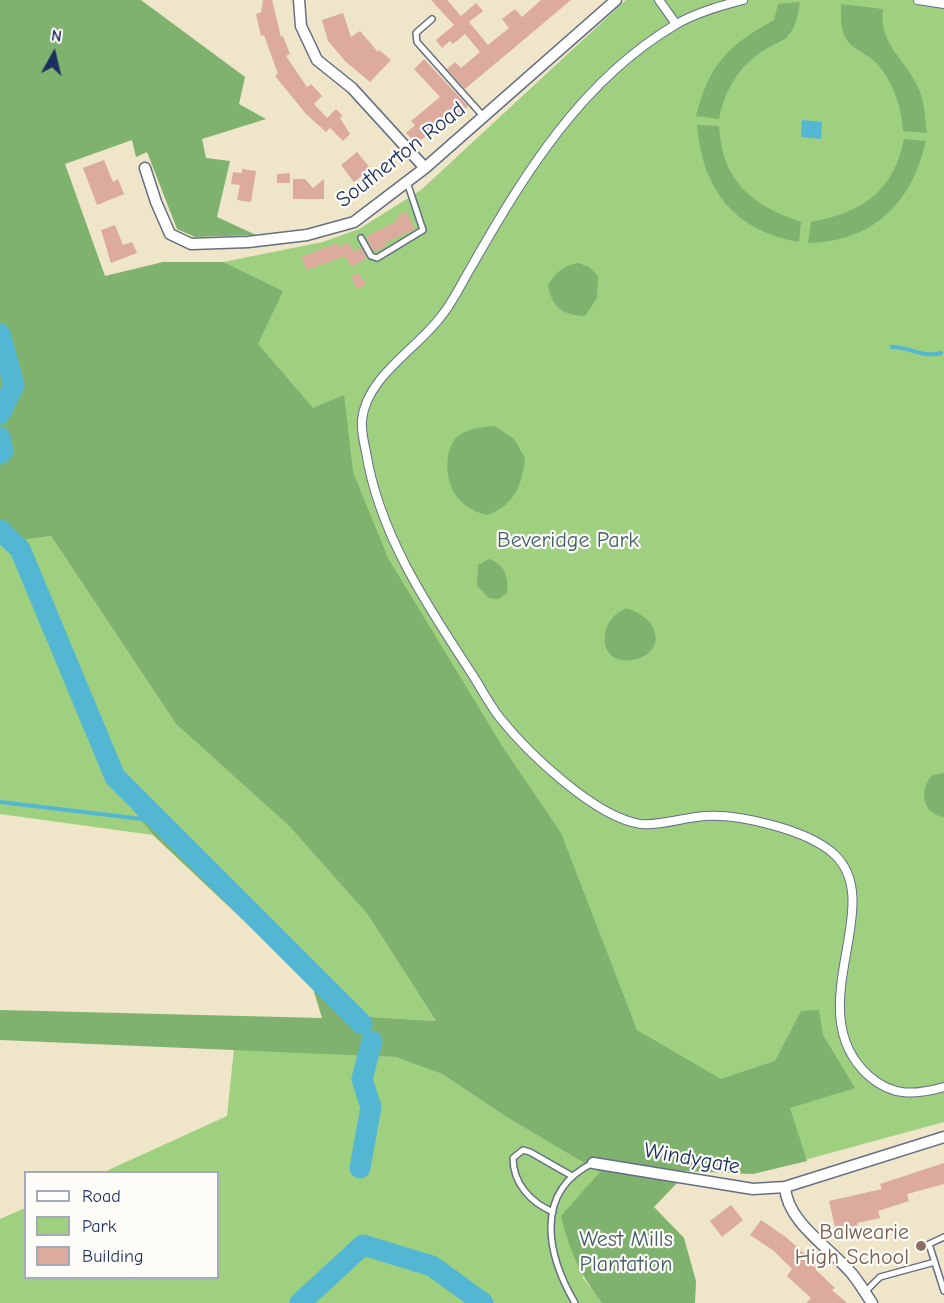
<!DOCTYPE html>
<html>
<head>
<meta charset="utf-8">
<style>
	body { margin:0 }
	#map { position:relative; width:944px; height:1303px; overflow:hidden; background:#efe5c8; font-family:"Comic Neue",sans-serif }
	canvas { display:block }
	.legend { position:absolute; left:24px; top:1171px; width:195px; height:108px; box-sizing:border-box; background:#fdfcf7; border:2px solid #a3aaba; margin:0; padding:8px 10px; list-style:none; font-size:18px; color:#1b2f5e }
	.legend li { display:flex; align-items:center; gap:12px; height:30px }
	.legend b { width:30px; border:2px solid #a3aaba }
	.north { position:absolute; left:24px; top:24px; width:60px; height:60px; -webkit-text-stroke:4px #fdfcf7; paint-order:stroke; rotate:8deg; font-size:16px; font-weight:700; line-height:24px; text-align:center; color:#1b2f5e }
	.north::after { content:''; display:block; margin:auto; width:21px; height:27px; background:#1b2f5e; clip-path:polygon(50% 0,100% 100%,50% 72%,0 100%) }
</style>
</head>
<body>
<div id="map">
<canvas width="944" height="1303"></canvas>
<ul class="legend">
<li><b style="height:8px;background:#fff"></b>Road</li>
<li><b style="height:16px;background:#9ed080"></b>Park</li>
<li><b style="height:16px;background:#dcab9d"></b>Building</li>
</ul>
<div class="north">N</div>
</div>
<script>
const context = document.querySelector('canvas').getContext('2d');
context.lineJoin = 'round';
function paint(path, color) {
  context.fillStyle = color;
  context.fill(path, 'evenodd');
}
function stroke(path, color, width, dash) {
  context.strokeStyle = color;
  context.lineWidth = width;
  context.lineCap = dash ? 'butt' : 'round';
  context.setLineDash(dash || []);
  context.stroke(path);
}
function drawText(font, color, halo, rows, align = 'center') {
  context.font = font + ' "Comic Neue",sans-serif';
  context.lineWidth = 4.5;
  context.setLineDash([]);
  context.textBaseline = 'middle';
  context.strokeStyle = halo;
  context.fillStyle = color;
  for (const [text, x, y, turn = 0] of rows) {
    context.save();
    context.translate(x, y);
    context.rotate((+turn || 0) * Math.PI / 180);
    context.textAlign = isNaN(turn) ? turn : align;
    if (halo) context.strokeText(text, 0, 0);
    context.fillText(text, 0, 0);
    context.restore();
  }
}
paint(new Path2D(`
	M626,0h318v1122l-191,52 -687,-802 97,-110h60l100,-20 36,-13 62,-39z
	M51,536l125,188 113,102 79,89 68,106 -67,-4 -182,-173 -68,-72 -98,-232z
	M0,542l18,18 86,214 49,61 -153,-21z
	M234,1048l161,9 47,17 66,44 93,54 -18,106 19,25h-602v-84l25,-11 1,70h192v-106h-114l123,-56z`), '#9ed080');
paint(new Path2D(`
	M0,0h141l104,77 -6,27 27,15 -64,20 4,19 24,3 -13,56 39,18 -61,2 -18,-8 -30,-77 -11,5 -4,-17 -67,24 40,112 58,-14h60l60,29 -25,53 55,64 31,-13 9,77 35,86 114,188 59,87 76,197 84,49 54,-18 26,-50 18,-1 4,25 32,53 -65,20 17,53 -54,13 -71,-3 -4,11 -24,25 30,31 12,43 -1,22h-93c-21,-27 -33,-53 -41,-87l39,-44 -92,-54 -66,-44 -47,-17 -395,-17v-30l322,8 -10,-33 -159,-150 -49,-61 -86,-214 -18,-18zM51,536l125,188 113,102 79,89 68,106 -67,-4 -182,-173 -68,-72 -98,-232z
	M800,2c-2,10 -3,23 -10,31 -5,8 -15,11 -23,15 -27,17 -42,40 -48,71l-23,-3c13,-51 32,-71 78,-96l4,-16z
	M841,4l42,5c-5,37 25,51 37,83 5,12 5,28 7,41l-24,-2c-1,-24 -11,-54 -30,-71 -8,-7 -20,-11 -26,-20 -7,-9 -6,-25 -6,-36z
	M697,125l22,1c3,56 33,79 82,96l-2,20c-65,-11 -97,-53 -102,-117z
	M904,139l22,2c-15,63 -52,100 -118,102l3,-21c51,-10 82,-29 93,-83z
	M579,263l10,4 9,9 -1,22 -12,18c-22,-1 -33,-8 -37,-31 7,-12 16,-20 31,-22z
	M495,426l19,13 11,19c-3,27 -10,46 -37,57 -30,-6 -44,-30 -40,-59 1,-7 5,-16 10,-20 11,-8 24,-9 37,-10z
	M489,559c16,5 20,20 18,34l-9,6 -9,-1 -12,-12 1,-21z
	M626,608c11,4 23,9 28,22 13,33 -54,45 -49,6 1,-14 8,-21 21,-28z
	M944,773v44c-22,-3 -25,-27 -12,-42z`), '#7eb26e');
paint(new Path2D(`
	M802,120l20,2 -1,17 -20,-2z`), '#53b6d2');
stroke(new Path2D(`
	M892,347c19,0 30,11 49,6
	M0,802l159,19`), '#53b6d2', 4);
stroke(new Path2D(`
	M0,334l14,51 -14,29
	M0,437l3,14 -3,3
	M0,530l20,19 95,228 247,247
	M360,1168l11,-61 -9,-28 10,-38
	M300,1303l63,-58 69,21 51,37`), '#53b6d2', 21);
paint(new Path2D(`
	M263,0h9l9,37 2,-1 7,18 -4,2 21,31 4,-3 11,12 -8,8 13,14 9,-9 7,7 -3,2 10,16 -7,7 -13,-13 -4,4 -20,-18 -31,-38 3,-2 -14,-39 -3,1 -5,-22 5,-2z
	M431,0h16l14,16 15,-13 7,8 -14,11 19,23 21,-17 -7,-9 13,-10 7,8 19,-17h30l-106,89 -18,-20 8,-7 6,6 19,-16 -15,-18 -12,10 -3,-3 -8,7 -6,-8 18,-15z
	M343,13l8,24 9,-6 18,21 1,-2 12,10 -21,22 -25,-21 -17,-20 -6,-21z
	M424,59l44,47 -10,10 -5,-5 -36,33 -11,-11 9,-8 -4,-4 29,-24 -26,-28z
	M357,152l14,17 -17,13 -13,-17z
	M104,160l9,22 5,-3 6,15 -27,11 -14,-37z
	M242,169l14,2 -5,31 -14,-2 3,-15 -9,-1 2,-12 9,1z
	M290,173v10h-13v-9z
	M293,179h12l8,9 11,-9v20h-31z
	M406,211l9,18 -30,14 2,3 -13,6 -8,-15 32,-17 -2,-3z
	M115,225l8,20 9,-3 5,11 -26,10 -10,-33z
	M348,242l6,10 7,-4 6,10 -15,9 -7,-11 -38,14 -6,-13 36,-14 2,4z
	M359,273l7,12 -9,4 -6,-12z
	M944,1163v21l-37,10 2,7 -31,10 2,7 -23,5 1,7 -21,5 -8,-34 53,-12 -2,-5z
	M731,1205l12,15 -21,17 -12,-16z
	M761,1220l26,18 32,29 -3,3 19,18 -3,2 15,13h-41l5,-5 -24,-22 5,-7 -18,-18 -24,-16z`), '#dcab9d');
const service = new Path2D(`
	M432,19l-16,14 1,9 66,74
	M361,238l10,18 6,2 46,-28 -16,-48
	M553,1212c-23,-10 -40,-29 -40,-54l10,-8 7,2 42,24
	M944,1237l-15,7 15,47
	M865,1292l15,-15 55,-15
	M575,1303c-28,-48 -42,-111 18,-140`);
const pedestrian = new Path2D(`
	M659,0l17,24
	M743,0c-23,6 -48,13 -68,25 -93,55 -150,148 -202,239 -11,18 -20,39 -34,55 -24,31 -73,59 -77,101 -1,11 2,22 4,32 13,81 60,152 104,219 10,15 19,33 30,47 28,35 96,100 141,106 20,2 44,-7 64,-8 35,-2 104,14 130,39 53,51 -38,156 34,221 24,21 46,19 75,11
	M918,0l26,4`);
const minor = new Path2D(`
	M299,0l2,26 16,34 35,28 73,80
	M145,168l11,34 14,32 21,10 57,-2 59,-7 47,-13 71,-54 191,-168
	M593,1163l160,26 32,-2 159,-50
	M785,1187c2,36 47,62 68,88 7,9 13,19 19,28`);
stroke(service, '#656f83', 8);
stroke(pedestrian, '#656f83', 10);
stroke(minor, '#656f83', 13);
stroke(service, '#fff', 5);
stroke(pedestrian, '#fff', 8);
stroke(minor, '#fff', 10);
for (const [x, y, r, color] of [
	[921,1246,6,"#8d6e63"]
]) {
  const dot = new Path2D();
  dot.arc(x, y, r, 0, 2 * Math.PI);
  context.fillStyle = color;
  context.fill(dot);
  stroke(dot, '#fdfcf7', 2);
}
drawText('22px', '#1b2f5e', '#fdfcf7', [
	["Southerton Road",401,155,-38],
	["Windygate",692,1159,10]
]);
drawText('22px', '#425f68', '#fdfcf7', [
	["Beveridge Park",568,541],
	["West Mills",626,1240],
	["Plantation",626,1265]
]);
drawText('22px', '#785e54', '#fdfcf7', [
	["Balwearie",909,1233],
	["High School",909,1258]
], 'right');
</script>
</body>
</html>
